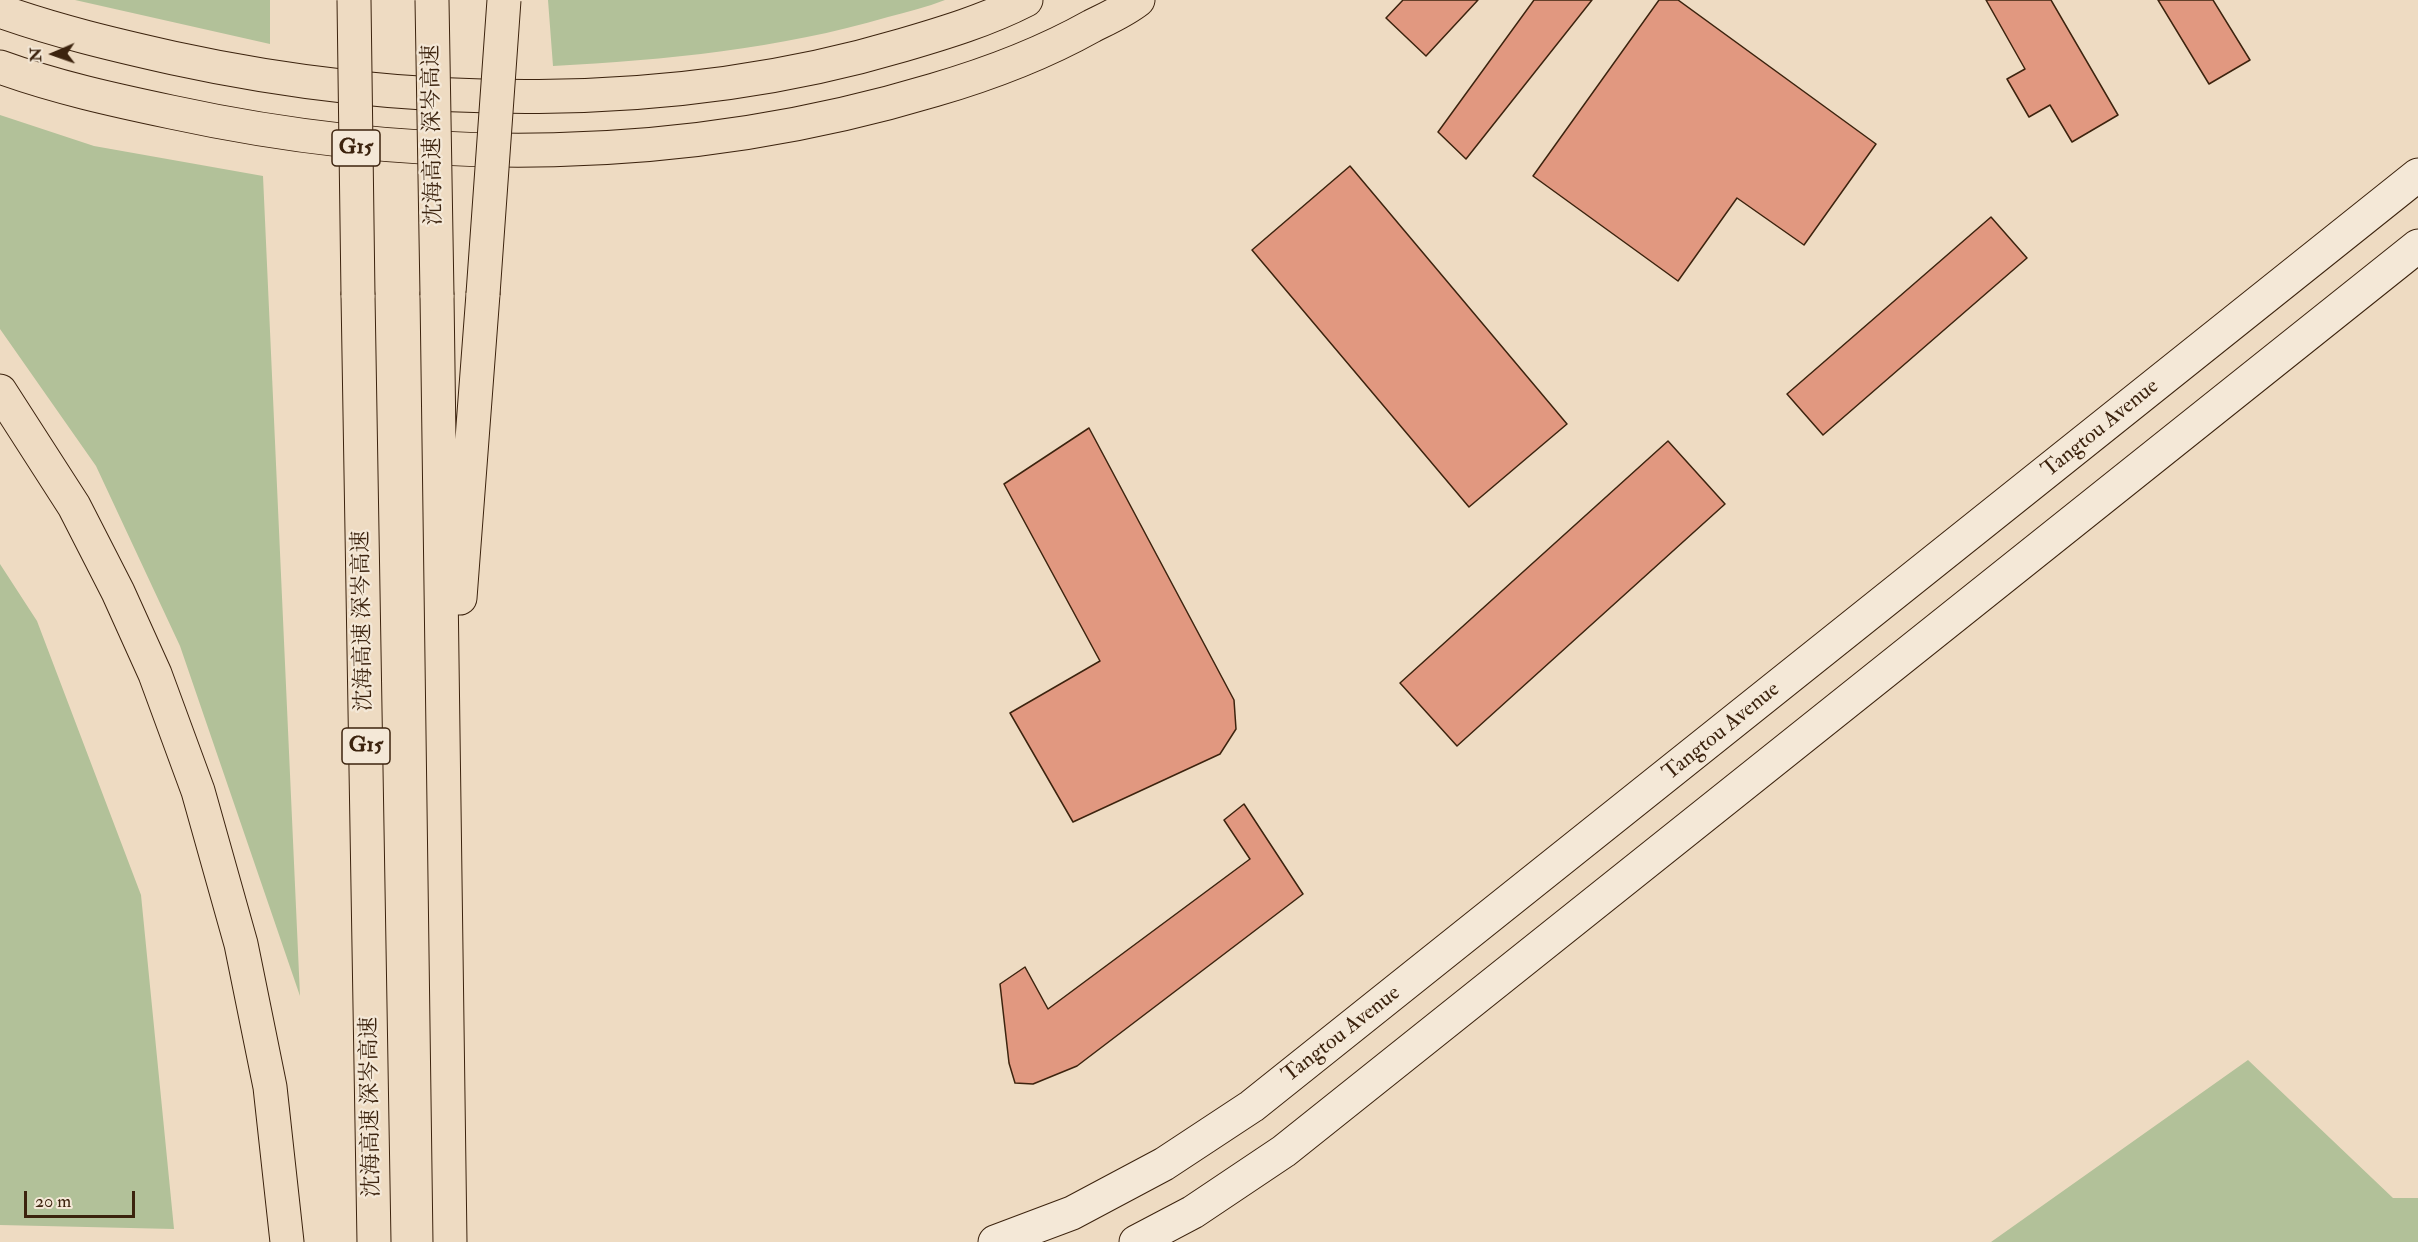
<!DOCTYPE html>
<html>
<head>
<meta charset="utf-8">
<style>
	body { margin:0 }
	#map { position:relative; width:2418px; height:1242px; overflow:hidden; background:#eedbc2; font-family:"IM FELL Double Pica",serif }
	canvas { display:block }
	.north { position:absolute; left:24px; top:24px; width:60px; height:60px; -webkit-text-stroke:4px #f4e8d7; paint-order:stroke; rotate:268deg; font-size:16px; font-weight:700; line-height:24px; text-align:center; color:#3c230e }
	.north::after { content:''; display:block; margin:auto; width:21px; height:27px; background:#3c230e; clip-path:polygon(50% 0,100% 100%,50% 72%,0 100%) }
	.scale { position:absolute; left:24px; top:1191px; width:111px; height:27px; box-sizing:border-box; border:3px solid #3c230e; border-top:0; padding-left:8px; font-size:18px; line-height:21px; white-space:nowrap; color:#3c230e; -webkit-text-stroke:4px #f4e8d7; paint-order:stroke }
</style>
</head>
<body>
<div id="map">
<canvas width="2418" height="1242"></canvas>
<div class="north">N</div>
<div class="scale">20 m</div>
</div>
<script>
const context = document.querySelector('canvas').getContext('2d');
context.lineJoin = 'round';
function paint(path, color) {
  context.fillStyle = color;
  context.fill(path, 'evenodd');
}
function stroke(path, color, width, dash) {
  context.strokeStyle = color;
  context.lineWidth = width;
  context.lineCap = dash ? 'butt' : 'round';
  context.setLineDash(dash || []);
  context.stroke(path);
}
function drawText(font, color, halo, rows, align = 'center') {
  context.font = font + ' "IM FELL Double Pica","Noto Serif SC",serif';
  context.lineWidth = 4.5;
  context.setLineDash([]);
  context.textBaseline = 'middle';
  context.strokeStyle = halo;
  context.fillStyle = color;
  for (const [text, x, y, turn = 0] of rows) {
    context.save();
    context.translate(x, y);
    context.rotate((+turn || 0) * Math.PI / 180);
    context.textAlign = isNaN(turn) ? turn : align;
    if (halo) context.strokeText(text, 0, 0);
    context.fillText(text, 0, 0);
    context.restore();
  }
}
paint(new Path2D(`
	M75,0h195v44z
	M548,0h397c-18,7 -38,12 -57,17 -109,32 -222,43 -335,49z
	M0,115l94,31 169,30 37,820 -120,-350 -84,-180 -96,-137z
	M0,564l37,57 104,274 33,334 -174,-4z
	M2248,1060l145,138h25v44h-427z`), '#b2c199');
const building = new Path2D(`
	M1403,0h75l-52,56 -40,-38z
	M1534,0h58l-126,159 -28,-27z
	M1659,0h19l198,144 -72,101 -67,-47 -59,83 -145,-105z
	M1986,0h65l67,115 -46,27 -22,-37 -21,12 -22,-38 18,-10z
	M2158,0h55l37,60 -41,24z
	M1350,166l217,258 -98,83 -217,-257z
	M1991,217l36,41 -204,177 -36,-41z
	M1089,428l145,272 2,29 -16,25 -147,68 -63,-109 90,-52 -96,-177z
	M1668,441l57,63 -268,242 -57,-63z
	M1244,804l59,90 -226,172 -44,18 -18,-1 -6,-20 -9,-79 25,-17 23,42 202,-150 -26,-39z`);
paint(building, '#e19880');
stroke(building, '#3c230e', 1.5);
const secondary = new Path2D(`
	M995,1242l77,-29 92,-49 88,-58 1166,-931
	M1136,1242l57,-30 91,-61 1134,-905`);
const highway = new Path2D(`
	M0,11c56,20 115,34 173,47 234,51 498,56 730,-13 41,-12 84,-25 123,-45
	M0,67c55,20 114,33 171,45 253,55 514,53 763,-22 55,-16 108,-36 158,-64 16,-8 32,-15 46,-26
	M358,295l16,947
	M437,295l13,947
	M0,391l74,115 44,86 37,82 43,117 43,153 29,143 17,155
	M460,598l23,-304`);
stroke(secondary, '#3c230e', 35);
stroke(highway, '#3c230e', 35);
stroke(secondary, '#f4e8d7', 33);
stroke(highway, '#eedbc2', 33);
const highwayBridge = new Path2D(`
	M354,0l4,295
	M432,0l5,295
	M483,294l21,-294`);
stroke(highwayBridge, '#3c230e', 35, []);
stroke(highwayBridge, '#eedbc2', 33);
for (const [x, y, w] of [
	[356,148,48],
	[366,746,48]
]) {
  const box = new Path2D();
  box.roundRect(x - w / 2, y - 18, w, 36, 4.5);
  context.fillStyle = '#f4e8d7';
  context.fill(box);
  stroke(box, '#3c230e', 1.5);
}
drawText('bold 21px', '#3c230e', null, [
	["G15",356,148],
	["G15",366,746]
]);
drawText('22px', '#3c230e', '#f4e8d7', [
	["沈海高速 深岑高速",434,135,-91],
	["Tangtou Avenue",2101,429,-39],
	["沈海高速 深岑高速",364,621,-91],
	["Tangtou Avenue",1722,732,-39],
	["Tangtou Avenue",1342,1035,-38],
	["沈海高速 深岑高速",372,1107,-91]
]);
</script>
</body>
</html>
